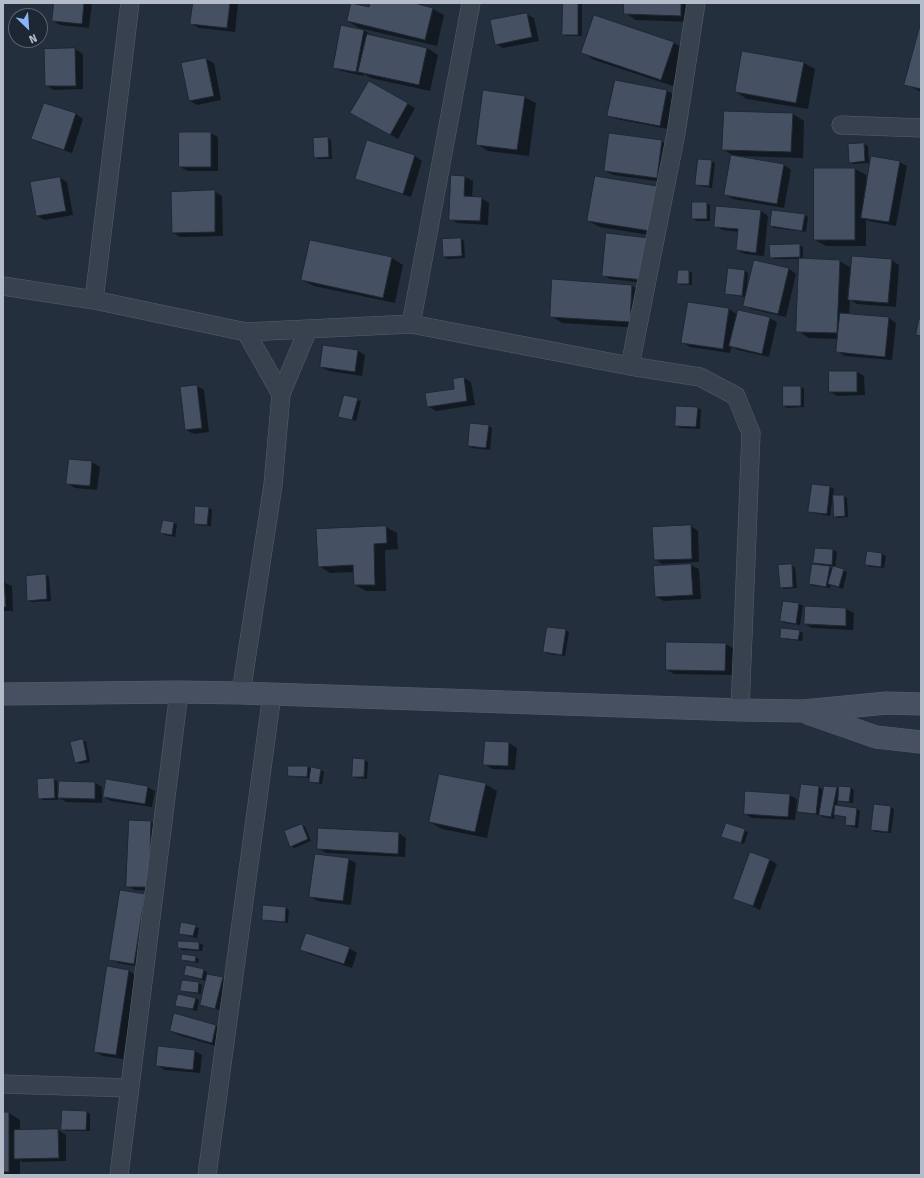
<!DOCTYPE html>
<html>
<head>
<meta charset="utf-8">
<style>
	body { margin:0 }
	#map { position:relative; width:924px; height:1178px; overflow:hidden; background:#242f3e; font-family:"Fira Sans",sans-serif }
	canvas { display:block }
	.frame { position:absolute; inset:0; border:4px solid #b4bcc9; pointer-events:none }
	.north { position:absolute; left:8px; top:8px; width:40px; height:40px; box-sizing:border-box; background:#1d2633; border:1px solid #59626f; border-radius:50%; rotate:155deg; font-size:11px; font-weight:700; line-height:16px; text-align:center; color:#b4bcc9 }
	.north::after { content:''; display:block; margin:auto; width:14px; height:18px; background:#8ab4f8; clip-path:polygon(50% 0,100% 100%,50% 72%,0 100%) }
</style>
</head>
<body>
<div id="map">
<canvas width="924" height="1178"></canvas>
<div class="frame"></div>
<div class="north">N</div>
</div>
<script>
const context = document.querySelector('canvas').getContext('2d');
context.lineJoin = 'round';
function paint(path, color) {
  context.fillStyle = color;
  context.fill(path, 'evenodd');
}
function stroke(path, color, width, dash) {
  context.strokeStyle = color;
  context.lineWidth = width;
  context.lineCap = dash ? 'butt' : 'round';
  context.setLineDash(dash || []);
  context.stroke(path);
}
paint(new Path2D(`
	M55,3h37l-3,25 -29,-3 -7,-4z
	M194,3h44l-3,29 -36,-4 -7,-4z
	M371,3h38l24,6 11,6 -7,31 -78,-18 -11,-7 22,-13z
	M564,3h18v33h-15l-4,-2z
	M625,3h68l-1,19 -56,-2 -11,-7z
	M526,14l8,4 5,23 -36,7 -7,-4z
	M921,26v66l-15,-8z
	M364,30l7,5v1l56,12 11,7 -8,36 -59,-13 -7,-4v2l-23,-5 -7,-4z
	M674,43l11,6 -12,37 -79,-26 -11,-7z
	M75,49l8,5v35l-30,1 -7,-5 -1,-35z
	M206,59l8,4 7,37 -24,5 -7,-4z
	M804,63l11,6 -7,40 -61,-10 -11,-7z
	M615,81l52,10 8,4 -7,34 -52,-10 -8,-4z
	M369,82l46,26 -17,31 -47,-27z
	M524,97l12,6 -7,53 -41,-5 -11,-7z
	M44,104l32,10 7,5 -11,34 -32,-10 -8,-4z
	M793,114l11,7 -1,37 -66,-2v1l47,8 7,5 -7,38 -51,-9 -8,-5 7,-39 -9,-6z
	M210,133l8,4v34h-30l-8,-4z
	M328,138l3,2 1,19h-14l-3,-2z
	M367,141l48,15 7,5 -11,36 -48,-15 -7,-4z
	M661,141l8,4 -5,37 -51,-7 -8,-4z
	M864,144l4,2 1,17 -16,1 -3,-2 -1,-17z
	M711,161l4,2 -3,25 -12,-2 -4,-2z
	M899,162l8,4 -11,60 -27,-5 -3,-1v26h-40l-11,-6 40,-71 11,6v8l2,1z
	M452,176l13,1 8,4 -1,17h9l8,5 -1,22 -31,-2 -7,-4z
	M60,178l7,4 6,33 -28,5 -8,-4 -6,-33z
	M214,191l8,5 1,40 -42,1 -8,-4z
	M668,194l-7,43 -61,-10 -12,-6z
	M706,203l4,2v16h-13l-4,-2z
	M761,211l7,5 -4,40 -19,-2 -8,-4 2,-18 -16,-2 -8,-4z
	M804,215l4,2 -2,15 -32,-4 -3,-2z
	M607,234l45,50 -42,-5 -7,-4z
	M461,239l3,2 1,17 -17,1 -4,-2z
	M799,245l4,2v12l36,2 13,7 39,-8 8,5 -3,42 -39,-3 -7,-4 -1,15 40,3 7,5 -4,37 -47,-4 -8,-5 2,-12 -30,-1 -11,-7 2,-72h-26l-3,-2z
	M392,258l11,7 -8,38 -81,-17 -12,-6z
	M755,261l34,8 7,5 -10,43 -35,-8 -7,-4 2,-8 -16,-2 -4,-2 3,-24 16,2 3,2 -1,16h1z
	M689,271l3,2v12h-10l-4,-2z
	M632,286l11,6 -2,36 -79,-5 -11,-7z
	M689,303l40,6 9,6 31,3 8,4 -8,35 -31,-7 -6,-4 -2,7 -40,-6 -8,-5z
	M358,351l7,4 -3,21 -33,-5 -8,-4z
	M857,372l7,4 1,19 -27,1 -8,-4z
	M464,378l7,4 4,23 -39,6 -8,-5 27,-16z
	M197,386l7,4 5,42 -15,2 -8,-4z
	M801,387l3,2v18l-17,1 -3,-2z
	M345,396l16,5 -5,20 -13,-3z
	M698,408l3,2 -1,19 -20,-1 -4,-2z
	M489,426l3,2 -2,22 -18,-2 -3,-2z
	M70,460l22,2 8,5 -3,23 -22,-2 -8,-5z
	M813,485l17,2 4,2 -4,27 -17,-3 -4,-2z
	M844,496l3,2 1,19 -10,1 -3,-2z
	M209,508l3,2 -1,16 -13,-1 -3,-2z
	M174,523l3,2 -2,12 -10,-2 -3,-2z
	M691,526l7,5 1,31 -37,2 -7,-5z
	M386,527l11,6 1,16 -13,1 1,41h-20l-11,-6 -1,-13 -24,1 -11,-7z
	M815,549l18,1 4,2 -2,16 12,4 -4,17 -13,-4v3l-17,-2 -3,-2 4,-19zM827,566h7l-1,3z
	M868,552l14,2 4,2 -2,12 -14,-1 -4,-2z
	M691,565l8,4 2,30 -37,2 -8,-4 -2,-30z
	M791,565l4,2 2,21 -13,1 -4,-2z
	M46,575l3,2 2,24 -20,1 -3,-2z
	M3,582l9,4 1,25h-10z
	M784,602l15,2 4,2 -3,19 -15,-2 -4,-2z
	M805,607l41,2 8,4 -1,17 -41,-2 -7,-4z
	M565,630l4,2 -4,24 -17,-2 -3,-2z
	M799,631l4,2 -1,8 -17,-2 -4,-2z
	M726,644l7,4v27l-59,-1 -7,-4z
	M82,740l4,2 4,20 -10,2 -4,-2z
	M486,742l23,1 8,5 -2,22 -23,-1 -8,-5z
	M354,759l11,1 3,2 -1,17 -11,-1 -3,-2z
	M308,767l4,2 9,1 3,2 -2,12 -8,-1 -4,-2 1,-3 -18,-1 -4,-2z
	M53,779l4,2 1,12 37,-10 7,4v16l-36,-1 -8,-5v3h-15l-4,-2z
	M485,784l12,7 -10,47 -45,-9 -12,-7z
	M147,787l8,4 -3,16 -41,-6 -7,-4z
	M819,787l3,2v6h1l14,-7 3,2v-3l11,1 3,2 -1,13 -11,-1 -4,-2 -1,6 20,3 3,2 -2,17 -9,-2 -3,-1 1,-7 -12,-3 -1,4 -11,-2 -4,-2 -17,-2 -4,-2z
	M789,795l8,4 -2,21 -43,-2 -7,-4z
	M890,807l4,2 -3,24 -15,-1 -4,-2z
	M130,821l21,1 8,5 -3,64 -21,-1 -8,-4z
	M727,824l21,8 -4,12 -18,-6z
	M302,825l3,2 6,14 -17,7 -3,-2z
	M399,833l7,5 -1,19 -79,-4 -8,-5z
	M751,853l19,7 7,4 -17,46 -26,-12z
	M348,859l8,4 -5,42 -33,-4 -8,-5z
	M121,891l31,8 -11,68 -23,-4 -8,-4z
	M286,908l3,2 -1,13 -21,-2 -4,-2z
	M181,923l18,5 -2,10 -14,-3 -3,-2z
	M179,942l20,1 4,2 -1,6 -20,-1 -3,-2z
	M349,948l8,5 -5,15 -43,-14 -8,-5z
	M195,957l4,2 -1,4 -12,-2 -4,-2z
	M203,970l4,2 -1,3 16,3 4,2 -7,30 -18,-5 5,-24 -21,-6z
	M129,971l7,4 -13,84 -20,-3 -8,-4z
	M198,983l4,2 -1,9 -16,-2 -4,-2z
	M196,998l3,2 -2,11 -21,-6z
	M175,1015l41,11 8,4 -5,17 -41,-12 -7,-4z
	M195,1051l7,4 -2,18 -35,-3 -8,-5z
	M87,1112l3,2v17h-24l-4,-2z
	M3,1113h6l11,7v11l38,-1 8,5v26l-43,1 -3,-1v14h-17z`), '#0007');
const building = new Path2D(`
	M54,3h30l-2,21 -30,-3z
	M193,3h37l-3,25 -37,-4z
	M351,3l18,4 1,-4h44l19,5 -8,32 -78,-19z
	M563,3h15v32h-16z
	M624,3h57v13l-57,-2z
	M527,13l5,24 -37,8 -5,-25z
	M594,15l80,27 -13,38 -80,-27z
	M921,22v67l-17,-4z
	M341,25l23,5 -8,42 -23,-4z
	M367,34l60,14 -8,37 -61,-13z
	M75,48l1,38h-31l-1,-37z
	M742,51l62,11 -8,41 -61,-11z
	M206,58l8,38 -25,5 -8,-38z
	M615,80l52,10 -7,36 -53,-10z
	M369,81l39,22 -18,32 -40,-22z
	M483,90l42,6 -8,54 -41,-5z
	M44,103l32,10 -12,37 -33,-11z
	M724,111l69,2 -2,39 -69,-2z
	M179,132h32v35h-32z
	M609,133l53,7 -5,38 -53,-7z
	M328,137l1,20 -15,1 -1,-20z
	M367,140l48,15 -12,39 -48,-15z
	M864,143l1,18 -16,2 -1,-19z
	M731,155l53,9 -7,40 -53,-9z
	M871,156l29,5 -11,61 -28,-4z
	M698,159l14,1 -3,26 -14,-1z
	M814,168h41v72h-41z
	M451,175l14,1 -1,20 18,1 -2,24 -31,-1z
	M595,176l62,10 -7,45 -63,-10z
	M60,177l6,34 -30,5 -6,-34z
	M215,190v42l-43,1 -1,-41z
	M692,202h15v17h-15z
	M716,206l45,4 -5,43 -20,-3 2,-21 -24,-2z
	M772,210l33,4 -3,17 -32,-5z
	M606,233l43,5 -4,42 -43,-4z
	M461,238l1,18 -19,1 -1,-18z
	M310,240l82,17 -9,41 -82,-18z
	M800,244v13l-30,1 -1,-13z
	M852,256l40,3 -4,44 -40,-3z
	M799,258l41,2 -3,73 -41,-1z
	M754,260l35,8 -11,46 -35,-8z
	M728,268l17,2 -3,26 -17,-2z
	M678,270h11v14h-12z
	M552,279l80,6 -2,37 -80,-5z
	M688,302l41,6 -6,41 -42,-6z
	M738,310l32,7 -8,37 -33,-8z
	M840,313l49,4 -4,40 -49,-5z
	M919,319h2v17l-5,-1z
	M323,345l35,5 -3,22 -35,-5z
	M829,371h28v21h-28z
	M464,377l3,24 -40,6 -2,-14 29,-4 -1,-10z
	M197,385l5,43 -17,2 -5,-43z
	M783,386h18v20h-18z
	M344,395l14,3 -6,22 -14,-3z
	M676,406l22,1 -2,20 -21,-1z
	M470,423l19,2 -3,23 -18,-2z
	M69,459l23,2 -2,25 -24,-2z
	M812,484l18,2 -3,28 -19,-2z
	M833,495h11l1,21 -11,1z
	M195,506l14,1 -2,18 -13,-1z
	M163,520l11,2 -2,13 -12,-2z
	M691,525l1,34 -38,1 -2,-33z
	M386,526l1,17 -13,1 1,41h-21l-1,-20 -35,2 -2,-38z
	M815,548l18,1 -1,16 -19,-2z
	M867,551l15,2 -1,14 -16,-2z
	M691,564l2,31 -38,2 -2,-31z
	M792,564l1,23 -13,1 -2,-23z
	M812,564l18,2 -4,21 -17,-3z
	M833,566l11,3 -5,18 -11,-3z
	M46,574l1,25 -20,2 -1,-25z
	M3,581h1l2,26h-3z
	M783,601l16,2 -3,21 -16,-3z
	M805,606l41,2v18l-42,-2z
	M547,627l19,2 -4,26 -19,-3z
	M781,628l19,2 -2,10 -18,-2z
	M666,642l60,1 -1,28 -59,-1z
	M83,739l4,21 -12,3 -5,-21z
	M485,741l24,1 -1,24 -25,-1z
	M353,758l12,1 -1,18h-12z
	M288,766h20l-1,11 -19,-1z
	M311,767l10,2 -2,14 -10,-1z
	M439,774l47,9 -11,49 -46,-10z
	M54,778l1,20 -17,1 -1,-20z
	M106,779l42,7 -3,18 -42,-7z
	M59,781l36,1v17l-37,-1z
	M801,784l18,2 -3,28 -19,-2z
	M824,786l13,1 -6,30 -12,-2z
	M839,786l12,1 -2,15 -11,-1z
	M745,791l45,3 -2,23 -44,-3z
	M874,804l17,2 -3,26 -17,-2z
	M835,805l22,3 -2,18 -10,-1 1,-8 -12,-2z
	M129,820l22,1 -2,66h-23z
	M726,823l19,6 -4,14 -20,-6z
	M302,824l6,15 -18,8 -6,-16z
	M318,828l81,4 -1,22 -81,-5z
	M750,852l20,7 -17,47 -20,-7z
	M315,854l34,4 -6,43 -34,-4z
	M120,890l25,4 -11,70 -25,-4z
	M263,905l23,2 -1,15 -23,-2z
	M181,922l15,3 -3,11 -14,-2z
	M306,933l44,14 -6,17 -44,-14z
	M178,941l21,1v8l-21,-2z
	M182,954l14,2 -1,6 -14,-2z
	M186,965l18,4 -2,10 -18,-4z
	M107,966l22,4 -13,85 -22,-3z
	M207,974l16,3 -8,32 -15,-4z
	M182,980l17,2 -1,11 -18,-2z
	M178,994l18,4 -3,11 -18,-3z
	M174,1013l42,12 -4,18 -42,-12z
	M158,1046l37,4 -2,20 -37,-4z
	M62,1110l25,1 -1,19h-25z
	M3,1112h6v60h-6z
	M58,1129l1,29 -45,1v-29z`);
paint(building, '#455162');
stroke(building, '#1f2835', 1);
const street = new Path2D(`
	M841,125l80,3
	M3,286l91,14 152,32 165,-8 219,42 70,11 36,19 15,37 -11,277
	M94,300l36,-297
	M411,324l60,-321
	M246,332l35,62
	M630,366l46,-233 20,-130
	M241,693l32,-208 8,-91 27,-65
	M3,1084l127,4
	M119,1175l60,-483
	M207,1175l65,-481`);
const secondary = new Path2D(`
	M3,694l176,-2 62,1 499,17 63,1 84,-8 34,1
	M810,714l66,23 45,5`);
stroke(street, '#565f6c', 19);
stroke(secondary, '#565f6c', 23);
stroke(street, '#38414e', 18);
stroke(secondary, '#465061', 22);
</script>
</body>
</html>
